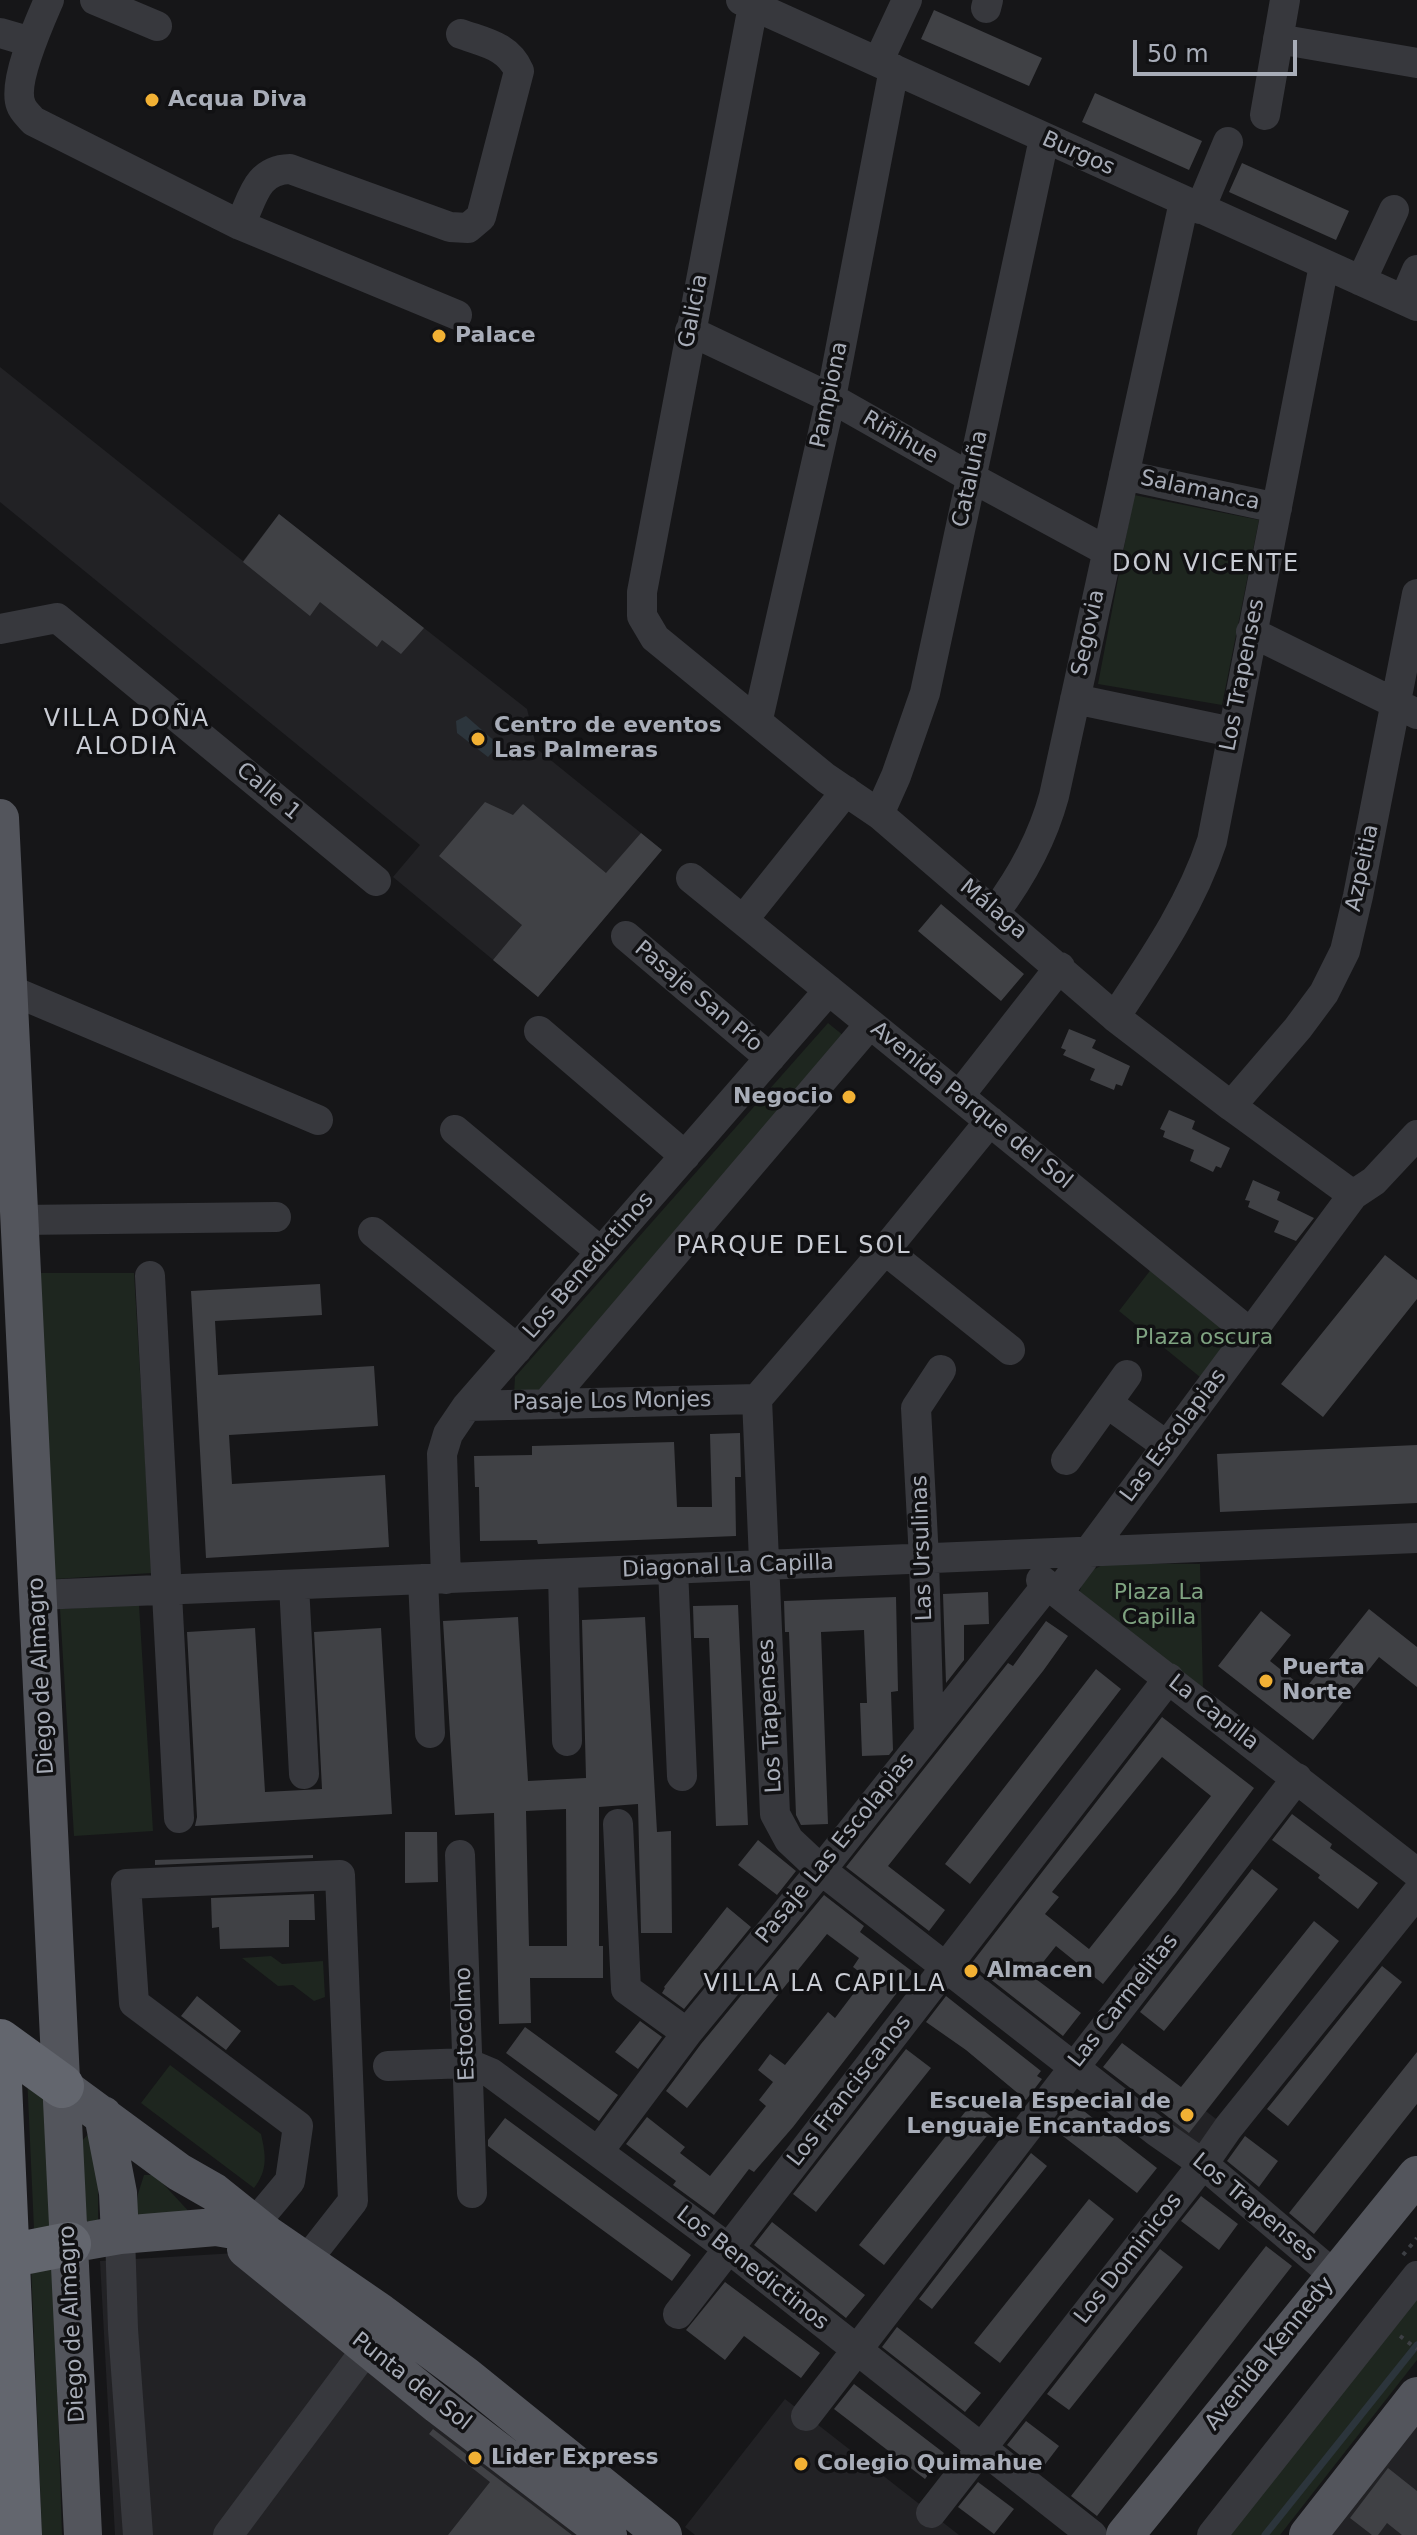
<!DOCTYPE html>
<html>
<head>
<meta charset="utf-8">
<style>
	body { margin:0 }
	#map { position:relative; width:1417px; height:2535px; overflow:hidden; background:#161618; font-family:"DejaVu Sans",sans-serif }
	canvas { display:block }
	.scale { position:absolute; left:1133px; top:40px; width:164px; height:36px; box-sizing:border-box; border:4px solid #a8adb8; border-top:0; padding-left:10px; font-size:24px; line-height:28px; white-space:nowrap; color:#a8adb8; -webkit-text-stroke:6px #111113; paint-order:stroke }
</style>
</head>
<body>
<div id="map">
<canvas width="1417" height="2535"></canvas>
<div class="scale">50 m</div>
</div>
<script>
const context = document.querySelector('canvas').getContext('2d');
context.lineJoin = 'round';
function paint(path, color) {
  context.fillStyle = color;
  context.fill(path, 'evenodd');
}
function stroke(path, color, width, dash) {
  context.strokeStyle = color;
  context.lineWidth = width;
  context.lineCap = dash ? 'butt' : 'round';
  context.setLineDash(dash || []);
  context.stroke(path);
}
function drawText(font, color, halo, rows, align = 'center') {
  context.font = font + ' "DejaVu Sans",sans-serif';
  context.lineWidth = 7;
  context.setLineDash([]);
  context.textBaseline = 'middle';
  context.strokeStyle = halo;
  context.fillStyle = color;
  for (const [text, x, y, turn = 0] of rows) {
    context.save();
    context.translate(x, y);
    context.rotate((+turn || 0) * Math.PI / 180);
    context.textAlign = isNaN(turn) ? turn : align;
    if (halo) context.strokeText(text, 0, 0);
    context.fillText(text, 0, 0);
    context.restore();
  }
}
paint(new Path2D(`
	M0,367l243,194 36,-47 248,195 10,40 125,101 -124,147 -145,-120 27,-32 -420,-343z
	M1186,2096l42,32 -25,36 -46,-32z
	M237,2253l352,282h-474l-15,-274z
	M785,2399l174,136h-264l-10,-8z
	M1417,2421v114h-98z`), '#222225');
paint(new Path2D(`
	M1134,495l125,25 -37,185 -124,-21z
	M828,1023l21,17 -307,355 -28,1 1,-19z
	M1159,1259l91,74 -39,53 -92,-75z
	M39,1273h95l18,300 -98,6z
	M1107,1563l93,1 3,125 -125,-93 8,-23z
	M139,1605l14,226 -79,5 -14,-227z
	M271,1956l11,8 41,-3 2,36 -11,4 -21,-16 -15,1 -36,-28z
	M170,2065l91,69c5,22 7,36 -7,54l-113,-85z
	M27,2075l21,19 5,134 -19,1z
	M92,2130l6,16v75h-16l-2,-78z
	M144,2175h11l39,42 -48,3 -10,-7 2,-19z
	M53,2261l9,274h-20l-11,-271z
	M1417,2291v69l-137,175h-57z`), '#1e261f');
paint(new Path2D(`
	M466,716l33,29 -11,12 -31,-24 -1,-12z`), '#2c353c');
stroke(new Path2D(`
	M1265,2535l152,-190`), '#2c353c', 7);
paint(new Path2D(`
	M934,10l108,48 -13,28 -108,-47z
	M1095,93l107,48 -13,29 -107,-48z
	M1242,163l107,48 -13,29 -107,-48z
	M279,514l145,114 -23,26 -19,-14 -5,7 -57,-45 -10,14 -67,-54z
	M485,802l28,13 10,-11 83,69 35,-40 21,17 -124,147 -45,-37 29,-35 -83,-69z
	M941,904l83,70 -23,27 -83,-70z
	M1069,1029l27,11 -4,8 38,18 -8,20 -6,-2 -2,6 -24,-10 5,-11 -32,-14 3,-5 -5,-2z
	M1169,1110l26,11 -3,8 38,19 -9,20 -5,-2 -3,6 -23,-11 4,-11 -31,-13 2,-6 -5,-2z
	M1253,1180l27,12 -3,8 37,18 -18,23 -22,-9 5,-11 -31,-14 2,-6 -5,-1z
	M1385,1255l32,25v19l-94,118 -42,-33z
	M320,1284l2,31 -107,6 3,54 156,-9 4,60 -149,9 3,49 153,-9 4,72 -183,11 -15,-267z
	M740,1433l1,44h-6l1,59 -198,8 -1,-4 -57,1 -1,-54h-4l-1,-31 58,-1v-9l142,-4 3,65h35l-2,-73z
	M1417,1445v58l-197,9 -3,-58z
	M988,1592l1,32 -25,1v35l-18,23 -3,-89z
	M896,1597l2,94 -7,1 2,58 -4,5 -27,1 -2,-53h7l-3,-73 -43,2 7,192 -27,1 -5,-10 -7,-183h-4l-1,-31z
	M738,1605l10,220 -32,1 -7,-188h-15l-1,-32z
	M1369,1609l48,38v40l-38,-30 -66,83 -95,-74 43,-55 30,24 -21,26 35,28z
	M518,1617l10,164 58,-3 -4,-158 63,-3 12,215 14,-1 1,102h-31l-3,-129 -39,3v139h4v32h-73l1,45 -32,1 -5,-211 -39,2 -12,-194zM566,1809l1,137h-38l-3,-135z
	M1046,1621l22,15 -25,35 -155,195 57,44 -16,21 -83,-64 162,-204 5,3z
	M255,1628l10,164 57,-3 -8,-157 67,-4 11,186 -197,12 2,-9 -10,-185z
	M1096,1669l25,20 -151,195 -25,-20z
	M1162,1717l92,71 -78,105 -73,91 -47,-38 -24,30 49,37 -18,23 -92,-72zM1162,1757l49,39 -122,153 -44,-35 14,-17 -7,-5z
	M1292,1814l40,30 -2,4 48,35 -20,26 -40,-31 2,-3 -48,-35z
	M405,1832h32l1,50 -33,1z
	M758,1840l38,31 -19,24 -39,-30z
	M313,1855v3l-158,7v-5z
	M1252,1869l26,20 -114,142 -24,-19z
	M314,1894l1,26h-26v27l-69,2 -1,-22 -7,1 -1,-30z
	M824,1895l40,31 -4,6 53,40 -120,155 -39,45 -5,-3 -35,46 -41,-30 3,-4 -50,-37 21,-27 38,30 -5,6 30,23 56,-70 -7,-6 14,-18 -15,-12 12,-16 15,11 43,-53 7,6 31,-41 -13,-10 6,-9 -32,-24 -140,174 -21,-17 35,-47z
	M727,1907l24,20 -67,82 -22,-16 3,-5 -1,-1z
	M1314,1921l25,20 -150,192 -86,-66 19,-24 59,44z
	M1382,1966l20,16 -114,144 -21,-17z
	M197,1996l44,35 -15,19 -45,-34z
	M946,1996l95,75 -4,5 5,3 -16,21 -60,-50 -40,-28z
	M640,2021l22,16 -24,32 -23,-17z
	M525,2027l93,68 -19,26 -93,-68z
	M906,2049l25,19 -115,144 -23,-18z
	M1417,2052v52l-103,130 -25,-21z
	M1071,2101l86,67 -20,25 -86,-66z
	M973,2102l25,20 -114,143 -25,-20z
	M505,2118l186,137 -19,26 -184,-135v-6z
	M1245,2136l33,25 -19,26 -32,-26z
	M1031,2153l16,13 -115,143 -13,-10z
	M1201,2196l37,28 -19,26 -38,-29z
	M1089,2199l25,20 -114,144 -26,-20z
	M772,2222l93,73 -19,23 -92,-73z
	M1266,2246l26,20 -195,250 -26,-20z
	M1160,2249l23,18 -114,143 -22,-16z
	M725,2282l95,71 -19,25 -57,-42 -19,24 -39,-30z
	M897,2327l84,66 -16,19 -83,-65z
	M854,2384l90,69 -19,26 -91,-70z
	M1026,2421l33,25 -19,25 -33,-26z
	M433,2429l139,106h-124l42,-53 -61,-48z
	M1388,2468l29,23v44h-15l-15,-12 -9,12h-6l-22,-17z
	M978,2482l36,27 -20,25 -36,-27z`), '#404145');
stroke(new Path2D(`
	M1403,2255l14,-17
	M1400,2336l17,13`), '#3d3f44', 4, [4, 6]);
stroke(new Path2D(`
	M49,0c-10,23 -37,83 -28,105 2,6 8,11 12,16l207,104 217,90
	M95,0l62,26
	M741,0l676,306
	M753,6l-111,586v24l13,22 171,140 53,36 236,203 116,89 122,89
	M986,8l2,-8
	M0,33l31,9
	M1278,39l139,24
	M878,62l29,-62
	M1265,115l20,-115
	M1200,209l28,-67
	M240,225c13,-27 16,-55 50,-56l160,58 18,1 13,-11 38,-146c-11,-25 -33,-28 -58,-37
	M1361,281l33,-71
	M1404,300l13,-30
	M690,331l141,67 141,80 135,73
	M1124,475l153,33
	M0,629l57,-11 319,263
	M1251,632l166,82
	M1075,699l157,33
	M758,719l73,-321 63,-329
	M879,814l17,-38 29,-83 119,-554
	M691,878l559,455
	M995,912c27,-36 47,-72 59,-116l130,-594
	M743,920l103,-129
	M626,936l144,122
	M8,989l310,131
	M1115,1017c37,-56 76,-112 97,-176l112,-576
	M539,1031l146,125
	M959,1096l101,-129
	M1231,1106l67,-78 26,-35 21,-42 13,-55 59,-302
	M990,1121l-105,129 -128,149 18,415 14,26 32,30 336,262 46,32 131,111
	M455,1130l146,122
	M20,1220l256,-3
	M373,1232l144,117
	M885,1250l125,100
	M150,1276l29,542
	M548,1402l322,-378
	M1107,1403l60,43
	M467,1406l290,-7
	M1066,1460l61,-85
	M673,1569l9,207
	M563,1574l4,167
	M423,1579l7,154
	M446,1579l-4,-125 6,-20 19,-28 362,-416
	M1041,1580l376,293
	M294,1585l10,189
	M1058,1593l295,-398 21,-14 43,-46
	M38,1595l1379,-57
	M929,1734l-5,-175 -8,-151 25,-38
	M618,1824l8,165 61,44
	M460,1855l12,338
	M388,2066l79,-3 24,10 237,175 364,287
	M598,2152l89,-119 134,-163 226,-285
	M254,2224l36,-43 8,-55 -164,-123 -8,-119 214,-9 13,326 -47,60
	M120,2235l3,94 15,206
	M678,2314l491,-636
	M806,2416l491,-638
	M931,2513l272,-349 25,-36 189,-235
	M228,2535l152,-204
	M1212,2535l205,-259`), '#37383d', 30);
stroke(new Path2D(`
	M0,818l83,1717
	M62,2086l117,86 35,20 55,44 112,77 85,63 197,159
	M103,2115l15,78 2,42
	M69,2244l51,-9 96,-8 48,8
	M246,2249l192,156 170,130
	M1125,2535l292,-360
	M1308,2535l109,-139`), '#53555c', 38);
stroke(new Path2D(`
	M0,2041l62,45
	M0,2083l20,452
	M0,2263l8,-7 61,-12`), '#63666e', 44);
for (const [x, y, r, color] of [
	[152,100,8,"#f2b134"],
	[439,336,8,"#f2b134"],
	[478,739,8,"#f2b134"],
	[849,1097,8,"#f2b134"],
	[1266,1681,8,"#f2b134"],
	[971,1971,8,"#f2b134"],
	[1187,2115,8,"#f2b134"],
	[475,2458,8,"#f2b134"],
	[801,2464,8,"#f2b134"]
]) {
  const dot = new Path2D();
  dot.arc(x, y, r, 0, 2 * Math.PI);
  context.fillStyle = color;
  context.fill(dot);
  stroke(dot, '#111113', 3);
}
drawText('bold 22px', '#a8adb8', '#111113', [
	["Acqua Diva",168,100],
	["Palace",455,336],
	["Centro de eventos",494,726],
	["Las Palmeras",494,751],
	["Negocio",833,1097,"right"],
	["Puerta",1282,1668],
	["Norte",1282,1693],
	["Almacen",987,1971],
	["Escuela Especial de",1171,2102,"right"],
	["Lenguaje Encantados",1171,2127,"right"],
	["Lider Express",491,2458],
	["Colegio Quimahue",817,2464]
], 'left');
drawText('22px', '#a8adb8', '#111113', [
	["Burgos",1078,154,24],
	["Galicia",694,311,-79],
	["Pampiona",830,395,-78],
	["Riñihue",900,438,30],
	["Cataluña",971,479,-78],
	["Salamanca",1200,491,12],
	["Segovia",1089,633,-78],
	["Los Trapenses",1243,675,-79],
	["Calle 1",268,792,40],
	["Azpeitia",1363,868,-78],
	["Málaga",993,910,40],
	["Pasaje San Pío",698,997,40],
	["Avenida Parque del Sol",971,1106,39],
	["Los Benedictinos",589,1266,-49],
	["Pasaje Los Monjes",612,1402,-1],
	["Las Escolapias",1174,1436,-53],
	["Las Ursulinas",923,1548,-92],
	["Diagonal La Capilla",728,1567,-2],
	["Diego de Almagro",42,1676,-93],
	["La Capilla",1213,1713,38],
	["Los Trapenses",771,1716,-93],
	["Pasaje Las Escolapias",836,1849,-51],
	["Las Carmelitas",1124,2001,-52],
	["Estocolmo",466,2024,-92],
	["Los Franciscanos",850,2091,-52],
	["Los Trapenses",1254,2208,40],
	["Los Dominicos",1129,2259,-52],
	["Los Benedictinos",752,2269,38],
	["Diego de Almagro",73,2324,-93],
	["Avenida Kennedy",1270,2354,-51],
	["Punta del Sol",411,2382,38]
]);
drawText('22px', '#7fa381', '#111113', [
	["Plaza oscura",1204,1338],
	["Plaza La",1159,1593],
	["Capilla",1159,1618]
]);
context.letterSpacing = '2px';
drawText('24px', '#c9ccd4', '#111113', [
	["DON VICENTE",1206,565],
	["VILLA DOÑA",127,720],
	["ALODIA",127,748],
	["PARQUE DEL SOL",794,1247],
	["VILLA LA CAPILLA",825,1985]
]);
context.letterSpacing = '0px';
</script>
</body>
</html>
